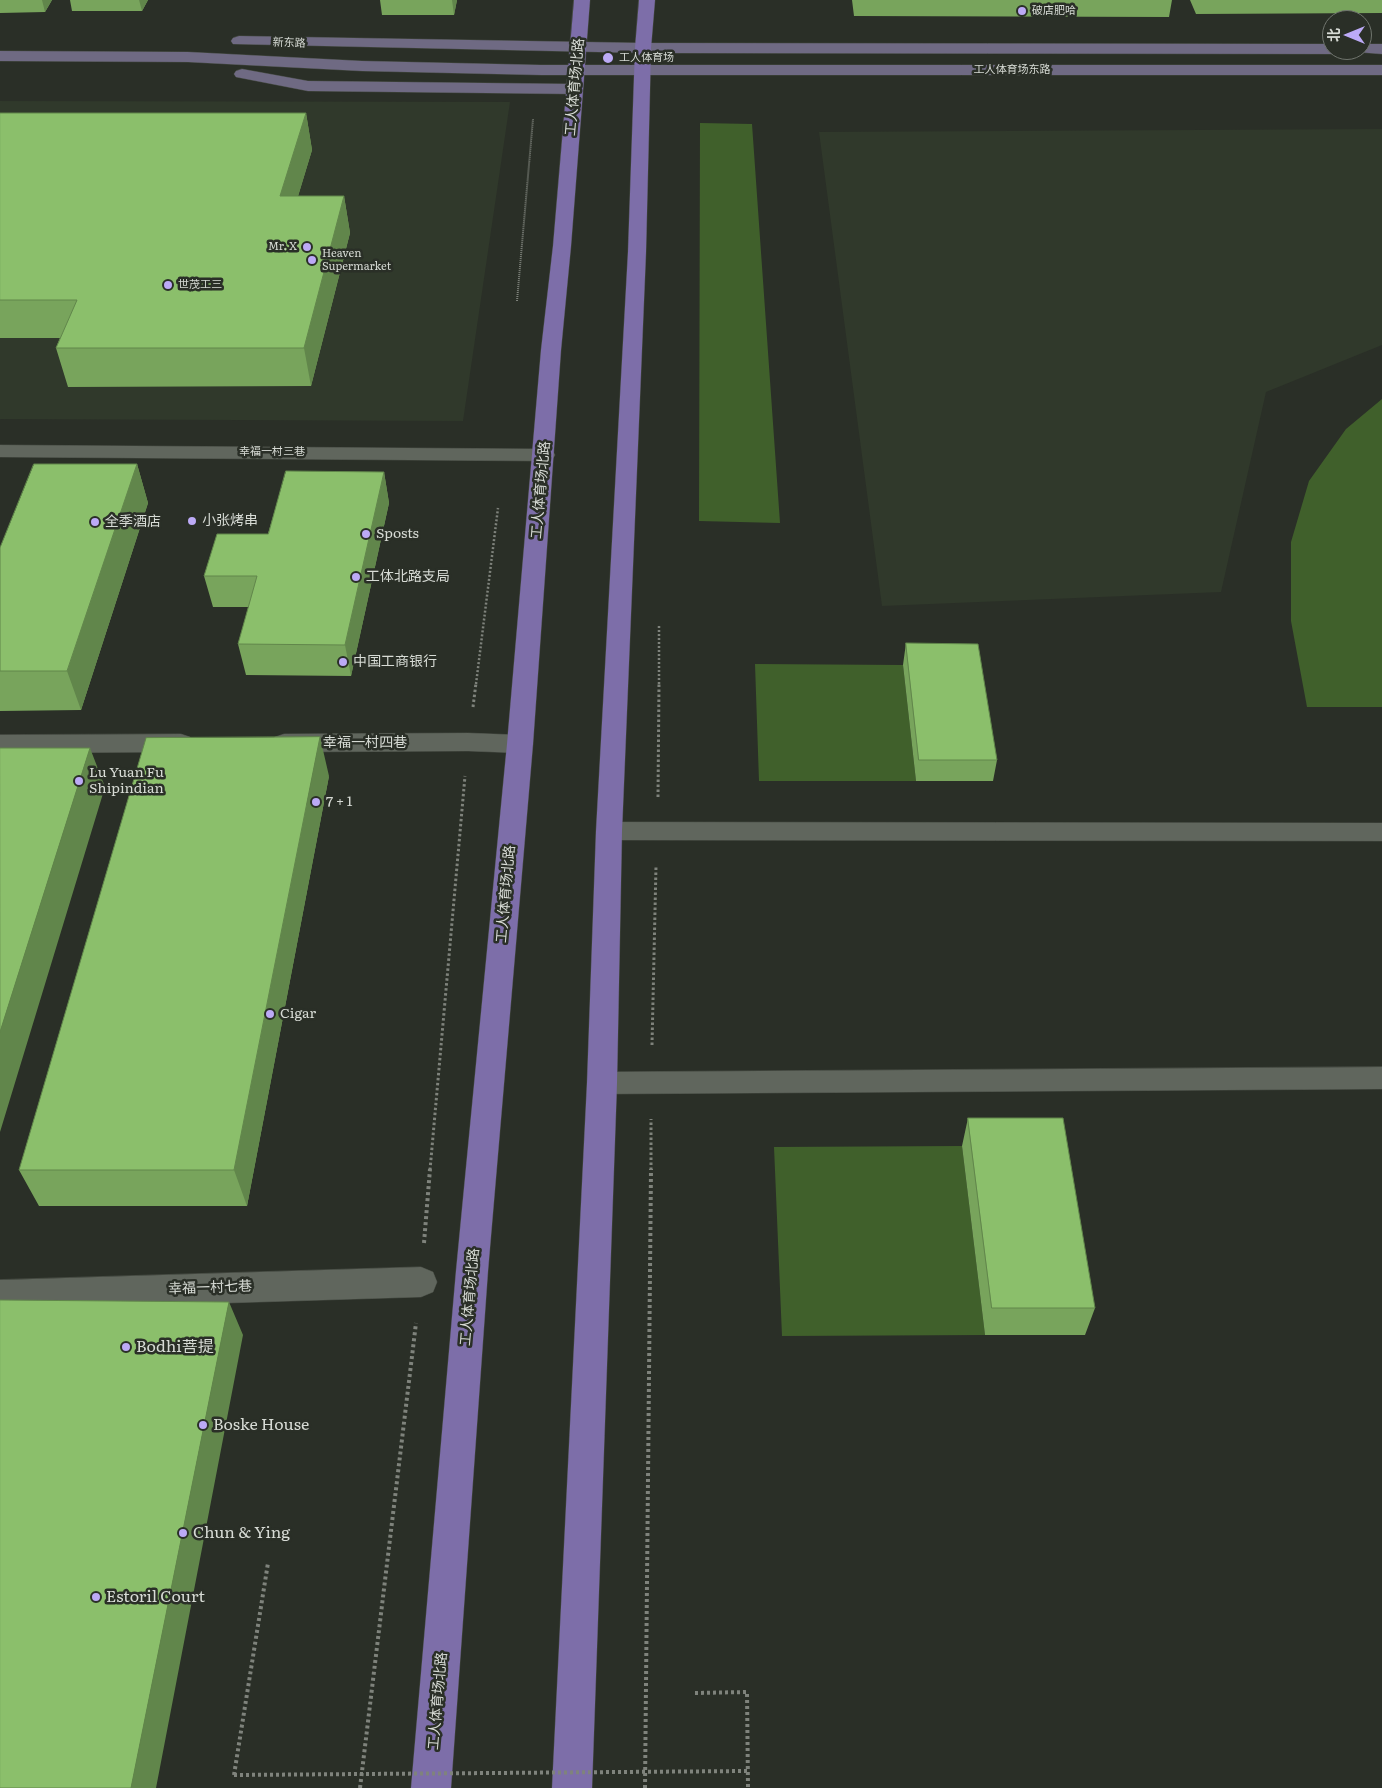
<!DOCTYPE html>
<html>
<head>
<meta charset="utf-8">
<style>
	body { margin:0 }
	#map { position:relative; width:1382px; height:1788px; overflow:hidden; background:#2a2f27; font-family:Literata,"Noto Sans SC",serif }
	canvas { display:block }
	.north { position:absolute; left:1322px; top:10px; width:50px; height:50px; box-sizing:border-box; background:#2a2f27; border:1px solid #6f746d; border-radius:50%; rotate:270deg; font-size:14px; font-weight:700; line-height:20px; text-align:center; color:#d7dbd5 }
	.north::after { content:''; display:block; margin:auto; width:18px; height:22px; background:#bcaaf6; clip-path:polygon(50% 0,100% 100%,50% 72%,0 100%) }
</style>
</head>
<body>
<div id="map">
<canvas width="1382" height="1788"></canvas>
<div class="north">北</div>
</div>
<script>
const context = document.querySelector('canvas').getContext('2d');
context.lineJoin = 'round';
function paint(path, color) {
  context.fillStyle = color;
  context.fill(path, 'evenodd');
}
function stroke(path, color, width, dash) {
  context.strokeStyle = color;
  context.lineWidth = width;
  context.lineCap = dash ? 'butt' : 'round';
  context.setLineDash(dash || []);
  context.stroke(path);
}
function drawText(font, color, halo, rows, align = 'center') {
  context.font = font + ' Literata,"Noto Sans SC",serif';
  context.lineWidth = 5;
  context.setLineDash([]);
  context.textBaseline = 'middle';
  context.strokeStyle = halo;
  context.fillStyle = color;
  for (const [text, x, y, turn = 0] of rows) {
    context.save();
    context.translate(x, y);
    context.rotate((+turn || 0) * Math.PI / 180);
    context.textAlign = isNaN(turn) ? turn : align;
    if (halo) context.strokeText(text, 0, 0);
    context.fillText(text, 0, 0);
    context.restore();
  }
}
paint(new Path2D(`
	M0,101l510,1 -47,319 -463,-2z
	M1382,129v216l-116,47 -45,200 -339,14 -63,-474z`), '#30392b');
paint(new Path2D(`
	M700,123l52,1 28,399 -81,-2z
	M1382,399v308h-75l-16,-86v-79l18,-61 37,-52z
	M755,664l148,1 13,116h-157z
	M962,1146l23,189 -203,1 -8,-189z`), '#40602b');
const lane = new Path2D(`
	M609,822l773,1v18l-773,-1 -9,-3 -3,-6 3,-6z
	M1382,1067v22l-780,5 -10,-3 -4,-8 4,-8 10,-3z`);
const street = new Path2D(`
	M0,445l544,4 8,1 3,5 -3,5 -8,1 -544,-4z
	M468,733l52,2 9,3 4,6 -4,6 -9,3 -52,-2 -184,1 -9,-3 -4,-6 4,-6 9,-3z
	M181,734l9,3 4,6 -4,6 -9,3 -181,1v-18z
	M421,1267l12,5 4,10 -4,10 -12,5 -421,13v-30z`);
const secondary = new Path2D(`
	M239,36l404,7 689,1v6h7l-7,4 -689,-1 -410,-9 -2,-3 2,-3z
	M1362,44h20v10l-26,-2 -1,-2h7z
	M0,51l188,1 174,9 179,4h841v10h-841l-179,-4 -174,-9 -188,-1z
	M242,69l66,12 266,3 6,2 2,3 -2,3 -6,2 -266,-3 -72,-14 -2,-3 2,-3z`);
const primary = new Path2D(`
	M574,0h16l-19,246 -10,104 -28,394 -45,527 -37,517h-40l45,-517 51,-527 34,-394 12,-104z
	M639,0h16l-4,48 -5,204 -24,579 -5,252 -25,705h-40l35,-705 9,-252 32,-579 7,-204z`);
stroke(lane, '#454a42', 1);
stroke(street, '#454a42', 1);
stroke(secondary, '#454a42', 1);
stroke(primary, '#454a42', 1);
stroke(new Path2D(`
	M517,301l16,-182`), '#7f837c', 2, [1, 1]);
stroke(new Path2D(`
	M476,684l22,-176
	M659,684v-58`), '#7f837c', 2.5, [2, 2]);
stroke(new Path2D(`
	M473,707l3,-24
	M658,797l1,-114
	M652,1045l4,-179
	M430,1170l35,-394
	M651,1170v-51`), '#7f837c', 3, [2.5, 2.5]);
stroke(new Path2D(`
	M424,1243l6,-74
	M695,1693l52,-1 1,96
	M234,1775l34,-212
	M360,1788l56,-465
	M645,1788l6,-619`), '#7f837c', 4, [3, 3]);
paint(lane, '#60665d');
paint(street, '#60665d');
paint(secondary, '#6f6a83');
paint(primary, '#7d6ea9');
stroke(new Path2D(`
	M234,1775l514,-4`), '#7f837c', 4, [3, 3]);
paint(new Path2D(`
	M0,0h52l-7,12 -45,1z
	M70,0h78l-6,11h-70z
	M380,0h77l-3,15h-72z
	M852,0h320l-3,17 -315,-1z
	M1190,0h192v13l-186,1z
	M0,113h306l6,37 -14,46h46l6,37 -39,153 -243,1 -12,-39 4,-10h-60z
	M137,464l11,39 -67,207 -81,1v-163z
	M384,472l5,31 -38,173 -105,-1 -8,-31 11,-37h-36l-9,-31 64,-42z
	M906,643l91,117 -4,21h-77l-13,-116z
	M329,776l-82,430h-208l-20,-36z
	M968,1118l127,190 -10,27h-100l-23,-189z`), '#78a45c');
paint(new Path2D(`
	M42,0h10l-7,12z
	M139,0h9l-6,11z
	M452,0h5l-3,15z
	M306,113l6,37 -25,83 -7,-37z
	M344,196l6,37 -39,153 -7,-38z
	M137,464l11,39 -67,207 -14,-39z
	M384,472l5,31 -38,173 -6,-31z
	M320,737l9,39 -82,430 -13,-36z
	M90,748l15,39 -105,345v-100z
	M229,1302l14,33 -87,453h-25z`), '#61864b');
const building = new Path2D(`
	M0,113h306l-26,83h64l-40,152h-248l21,-48h-77z
	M34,464h103l-70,207h-67v-123z
	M286,471l98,1 -39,173 -107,-1 19,-68h-53l13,-42h51z
	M906,643l72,1 19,116h-78z
	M320,737l-86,433h-215l127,-432z
	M0,748h90l-90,284z
	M968,1118h95l32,190h-103z
	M0,1300l229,2 -98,486h-131z`);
paint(building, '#8bbf6b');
stroke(building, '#61864b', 1);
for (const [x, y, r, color] of [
	[1022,11,5,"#bcaaf6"],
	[608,58,6,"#bcaaf6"],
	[307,247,5,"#bcaaf6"],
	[312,260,5,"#bcaaf6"],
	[168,285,5,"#bcaaf6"],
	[192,521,5,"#bcaaf6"],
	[95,522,5,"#bcaaf6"],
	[366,534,5,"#bcaaf6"],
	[356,577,5,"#bcaaf6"],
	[343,662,5,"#bcaaf6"],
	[79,781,5,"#bcaaf6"],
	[316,802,5,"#bcaaf6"],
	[270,1014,5,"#bcaaf6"],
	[126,1347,5,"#bcaaf6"],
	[203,1425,5,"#bcaaf6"],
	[183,1533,5,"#bcaaf6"],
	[96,1597,5,"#bcaaf6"]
]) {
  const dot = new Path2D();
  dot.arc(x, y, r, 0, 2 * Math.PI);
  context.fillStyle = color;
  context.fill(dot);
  stroke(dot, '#2a2f27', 2);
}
drawText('11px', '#d7dbd5', '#2a2f27', [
	["破店肥哈",1032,11],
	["工人体育场",619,58],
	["Mr. X",297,247,"right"],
	["Heaven",322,254],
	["Supermarket",322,267],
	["世茂工三",178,285]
], 'left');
drawText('11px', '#d7dbd5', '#2a2f27', [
	["新东路",289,43,2],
	["工人体育场东路",1012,70],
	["幸福一村三巷",272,452]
]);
drawText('14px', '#d7dbd5', '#2a2f27', [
	["工人体育场北路",575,87,-85],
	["工人体育场北路",541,490,-85],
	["幸福一村四巷",365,743],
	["工人体育场北路",506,894,-85],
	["幸福一村七巷",210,1288,-2],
	["工人体育场北路",470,1297,-85],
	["工人体育场北路",438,1701,-85]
]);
drawText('14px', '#d7dbd5', '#2a2f27', [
	["小张烤串",202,521],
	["全季酒店",105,522],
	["Sposts",376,534],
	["工体北路支局",366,577],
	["中国工商银行",353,662],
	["Lu Yuan Fu",89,773],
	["Shipindian",89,789],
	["7 + 1",326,802],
	["Cigar",280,1014]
], 'left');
drawText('16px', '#d7dbd5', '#2a2f27', [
	["Bodhi菩提",136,1347],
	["Boske House",213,1425],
	["Chun & Ying",193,1533],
	["Estoril Court",106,1597]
], 'left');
</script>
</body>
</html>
